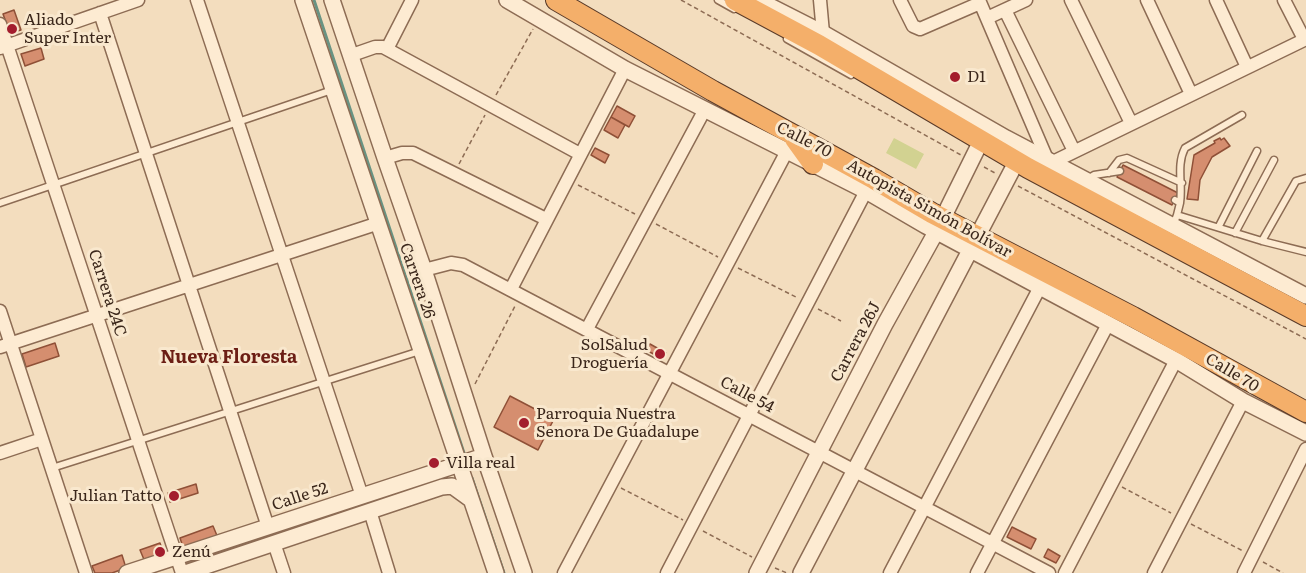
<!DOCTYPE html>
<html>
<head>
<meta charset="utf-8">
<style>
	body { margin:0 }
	canvas { display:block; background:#f3ddbe }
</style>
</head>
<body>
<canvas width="1306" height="573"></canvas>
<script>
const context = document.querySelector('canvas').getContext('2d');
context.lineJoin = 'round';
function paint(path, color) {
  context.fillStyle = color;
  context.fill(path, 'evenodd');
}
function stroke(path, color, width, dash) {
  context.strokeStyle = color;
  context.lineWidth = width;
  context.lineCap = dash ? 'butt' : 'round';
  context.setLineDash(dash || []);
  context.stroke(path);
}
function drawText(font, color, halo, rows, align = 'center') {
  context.font = font + ' Literata,serif';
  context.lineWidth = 6;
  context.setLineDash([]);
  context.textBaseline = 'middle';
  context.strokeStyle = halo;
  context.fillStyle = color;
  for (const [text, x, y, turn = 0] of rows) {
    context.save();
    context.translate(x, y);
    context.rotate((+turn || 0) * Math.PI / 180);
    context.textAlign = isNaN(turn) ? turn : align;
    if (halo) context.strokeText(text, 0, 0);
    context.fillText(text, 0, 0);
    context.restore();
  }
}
paint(new Path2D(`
	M894,138l30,16 -8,15 -30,-16z`), '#d2d291');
stroke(new Path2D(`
	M314,0l150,453
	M472,478l32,95`), '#689383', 3);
const building = new Path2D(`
	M14,10l7,20 -11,3 -7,-19z
	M41,48l3,11 -19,7 -4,-12z
	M617,106l18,10 -6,11 -18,-10z
	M611,117l14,8 -7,13 -14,-8z
	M1220,138l1,2 3,-2 6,8 -18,11 -12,23 -2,20 -11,-1 7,-44 21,-12 -1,-2z
	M595,148l14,7 -4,8 -14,-8z
	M1123,165l55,28 -6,12 -55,-28z
	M55,343l4,13 -33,11 -4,-13z
	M650,344l16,9 -3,6 -17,-9z
	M510,396l44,23 -16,31 -44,-23z
	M196,484l2,9 -28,9 -2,-9z
	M213,526l5,12 -34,12 -4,-12z
	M1012,527l24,12 -5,10 -24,-12z
	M160,543l4,12 -19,7 -5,-12z
	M1048,549l12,7 -4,7 -12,-6z
	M122,555l4,13 -14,5h-17l-3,-7z`);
paint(building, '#d58e6f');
stroke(building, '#8f5037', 1.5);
const service = new Path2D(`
	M718,0l16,9
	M787,39l64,36
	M1109,173l10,-13 8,-2 55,25
	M1086,180l8,-5 26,-4
	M1175,200l5,3 -3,12
	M0,203l332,-113
	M1180,203c3,-18 -4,-38 5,-55l57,-33
	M1173,226l4,-11 85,26 44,11
	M1219,226l38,-75
	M1235,233l39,-73
	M1262,241l34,-60 10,-3
	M52,468l368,-117`);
const minor = new Path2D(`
	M197,0l165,496
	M820,0l3,33
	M900,0l13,26 7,3 60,-26
	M979,0l68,159
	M1071,0l60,123
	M1147,0l44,94
	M1216,0l31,67
	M1284,0l20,39
	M1005,10l69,141
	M100,13l168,514
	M987,18l39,-18
	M0,24l182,549
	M0,48l138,-48
	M387,49l25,-49
	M352,55l23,-8h8l197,107
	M385,158l17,-5h11l133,66
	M1053,162l253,-123
	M424,270l27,-7 12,2 586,308
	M511,289l114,-220
	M0,311l86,262
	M587,329l117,-218
	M0,347l379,-124
	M0,453l42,-14
	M370,511l19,62
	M274,543l10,30
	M564,573l223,-422
	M667,573l199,-382
	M890,573l150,-286
	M977,573l131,-249
	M1065,573l111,-213
	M1154,573l89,-172
	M1244,573l62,-124`);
const tertiary = new Path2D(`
	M303,0l193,573
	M332,0l53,158 39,112 60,186 40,117
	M507,0l118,69 241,122 60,35 250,134 67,41 63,32
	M758,0l65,33 183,105 300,158
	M127,573l357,-117
	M185,573l257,-86 10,-1 18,13
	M757,573l128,-249 51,-92 50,-101
	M801,573l220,-420`);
const trunk = new Path2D(`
	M556,0l157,91 161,88 58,34 201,104 173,95
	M735,0l84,45 209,123 278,148
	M795,139l18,25`);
stroke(service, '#8d6c54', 9);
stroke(minor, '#8d6c54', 15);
stroke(tertiary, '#8d6c54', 18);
stroke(trunk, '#5a3b29', 22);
stroke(new Path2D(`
	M681,0l280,155
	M496,95l37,-66
	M459,164l26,-49
	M984,167l11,6
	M578,185l57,29
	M1018,186l288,153
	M656,224l62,33
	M738,268l60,30
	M818,309l23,12
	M475,384l40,-78
	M1122,487l49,26
	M621,488l62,32
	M1191,524l52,27
	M703,531l49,26
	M1263,562l20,11
	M775,568l12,5`), '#8d6c54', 1.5, [4.5, 3]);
stroke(service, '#fdebd2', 6);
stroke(minor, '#fdebd2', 12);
stroke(tertiary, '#fdebd2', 15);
stroke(trunk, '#f4af6a', 20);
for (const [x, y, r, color] of [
	[12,29,6,"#a31d2d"],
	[955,77,6,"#a31d2d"],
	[660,354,6,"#a31d2d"],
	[524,423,6,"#a31d2d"],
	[434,463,6,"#a31d2d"],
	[174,496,6,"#a31d2d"],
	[160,552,6,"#a31d2d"]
]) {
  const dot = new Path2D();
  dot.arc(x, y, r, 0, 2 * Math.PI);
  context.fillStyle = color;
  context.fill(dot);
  stroke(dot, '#f9e8ce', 2);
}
drawText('16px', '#3b271b', '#f9e8ce', [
	["Aliado",24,20],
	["Super Inter",24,38],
	["D1",967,77],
	["SolSalud",648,345,"right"],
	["Droguería",648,363,"right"],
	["Parroquia Nuestra",536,414],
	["Senora De Guadalupe",536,432],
	["Villa real",446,463],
	["Julian Tatto",162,496,"right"],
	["Zenú",172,552]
], 'left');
drawText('16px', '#3b271b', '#f9e8ce', [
	["Calle 70",804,140,27],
	["Autopista Simón Bolívar",929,209,29],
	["Carrera 26",417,281,71],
	["Carrera 24C",107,293,72],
	["Carrera 26J",856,342,-62],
	["Calle 70",1232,373,31],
	["Calle 54",747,395,28],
	["Calle 52",300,497,-18]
]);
drawText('bold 18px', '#6c1e15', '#f9e8ce', [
	["Nueva Floresta",229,358]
]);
</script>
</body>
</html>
